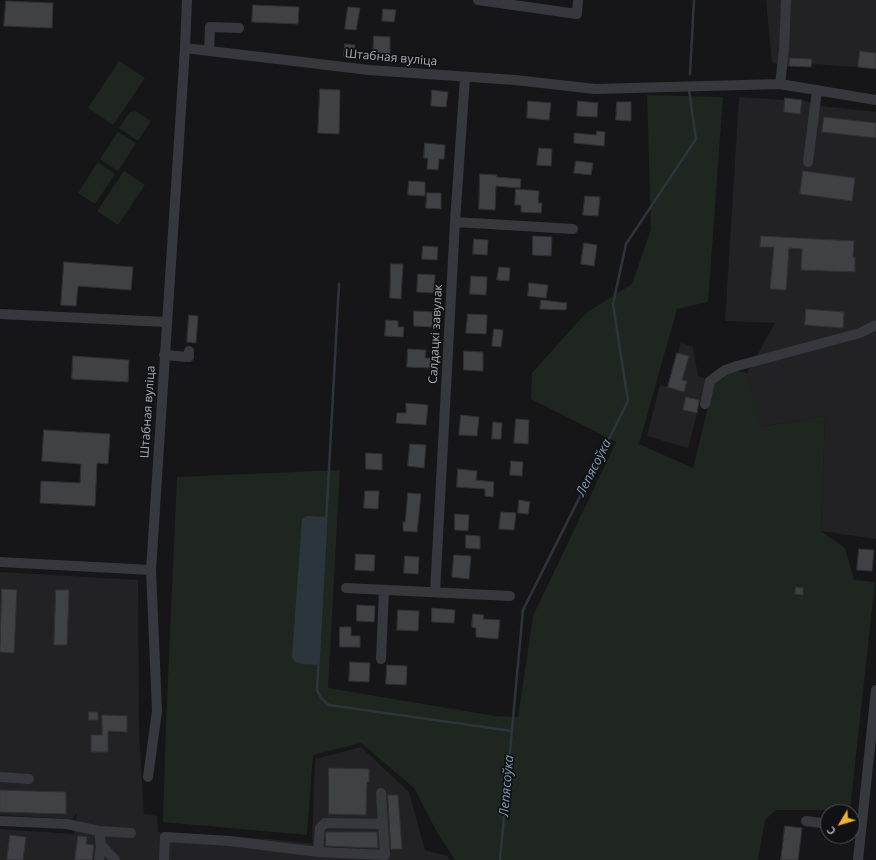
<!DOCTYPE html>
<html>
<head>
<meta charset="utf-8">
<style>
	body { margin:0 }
	#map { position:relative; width:876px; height:860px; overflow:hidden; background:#161618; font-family:"Open Sans",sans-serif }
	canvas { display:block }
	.north { position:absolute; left:820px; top:804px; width:40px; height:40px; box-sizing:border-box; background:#111113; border:1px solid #4d4f55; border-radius:50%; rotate:232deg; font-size:11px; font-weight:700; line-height:16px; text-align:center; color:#a8adb8 }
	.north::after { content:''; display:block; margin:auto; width:14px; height:18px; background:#f2b134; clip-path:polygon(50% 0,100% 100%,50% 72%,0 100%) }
</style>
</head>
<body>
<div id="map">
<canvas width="876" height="860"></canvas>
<div class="north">С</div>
</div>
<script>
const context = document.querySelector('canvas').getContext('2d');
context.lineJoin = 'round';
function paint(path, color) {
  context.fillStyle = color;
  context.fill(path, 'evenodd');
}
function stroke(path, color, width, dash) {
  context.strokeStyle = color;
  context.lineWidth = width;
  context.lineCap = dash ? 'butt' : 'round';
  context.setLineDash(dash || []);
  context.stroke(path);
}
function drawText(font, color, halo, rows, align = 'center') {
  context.font = font + ' "Open Sans",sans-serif';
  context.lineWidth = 3.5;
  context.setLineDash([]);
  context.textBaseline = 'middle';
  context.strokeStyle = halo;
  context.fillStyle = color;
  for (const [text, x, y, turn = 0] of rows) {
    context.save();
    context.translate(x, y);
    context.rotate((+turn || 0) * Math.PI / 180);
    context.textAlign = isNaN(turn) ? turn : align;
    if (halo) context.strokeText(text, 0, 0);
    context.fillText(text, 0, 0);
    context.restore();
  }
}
paint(new Path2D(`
	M766,0h110v69l-18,-2 -46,-3 -1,3 -25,-1 -14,-3z
	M739,97l46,3v-2l17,2 19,6 55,6v427l-55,-8 4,-115 -66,11 -12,-54 28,-50 -50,-2z
	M681,343l12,4 5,29 8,3 -18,69 -41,-12 13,-51 8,2z
	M0,572l138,8 1,153 5,81 13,2 1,16 111,7 43,5 3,-85 46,-12 48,45 16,58 23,6 2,4h-450v-31l74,5 3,-21 -4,6 -73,-4z`), '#222225');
paint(new Path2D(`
	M119,61l26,17 -32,47 -25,-17z
	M647,95l76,2 -15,205 -31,7 -38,135 54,24 21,-85 19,-13 14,3 13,54 65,-11 -4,115 24,17 9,32 21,2 -25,228h-74l-11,10 -7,40h-303l-18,-28 -23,-44 -53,-45 -48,12 -6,80 -144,-13 3,-100 11,-245 163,-7 -12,218 167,28 23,1 15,-101 83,-174 -85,-43 1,-26 54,-60 46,-29 19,-55z
	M136,111l15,10 -13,20 -19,-13 11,-16z
	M118,132l18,11 -18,28 -18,-12z
	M98,162l17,12 -20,30 -17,-11z
	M124,171l21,14 -27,40 -21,-14z`), '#1e261f');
paint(new Path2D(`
	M307,516l20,1 -8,148c-9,-1 -24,1 -27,-8l10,-138z`), '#2c353c');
stroke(new Path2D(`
	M690,74l4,-74
	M339,284l-22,406 4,8 8,7 183,26
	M500,860l23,-250 105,-209 -15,-97 13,-60 70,-105 -7,-49`), '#2c353c', 2.5);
const building = new Path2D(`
	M6,1l47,2 -1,25 -48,-2z
	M253,5l46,2 -1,17 -46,-2z
	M348,7l12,1 -4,22 -11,-1z
	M383,9l13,1 -2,12 -12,-1z
	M374,36l16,1v17l-17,-1z
	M345,44l10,1 -2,12 -9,-1z
	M860,51l16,2v16l-18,-2z
	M790,58l22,1 -1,8 -22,-1z
	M320,89l20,1 -1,44 -21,-1z
	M432,90l16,2 -2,15 -15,-1z
	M785,98l17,2 -2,14 -16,-2z
	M528,101l23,2 -2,17 -22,-2z
	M578,101l20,2 -1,14 -20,-1z
	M617,102h14v19l-15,-1z
	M824,117l52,6v15l-54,-6z
	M597,131l8,1 -1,14 -30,-3v-10l22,2z
	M425,143l20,2 -1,14h-5l-1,11 -11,-1 1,-11h-4z
	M539,148l13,1 -1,17 -14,-1z
	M576,161l17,2 -2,12 -17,-2z
	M803,171l52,7 -3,23 -52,-7z
	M480,174l17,1 -1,2 25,2 -1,9 -24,-2 -1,24 -16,-1z
	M409,181l16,1v14l-17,-1z
	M516,189l23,2 -1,12h4l-1,10 -20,-1v-7h-6z
	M427,193h14v16l-15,-1z
	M585,196l15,1 -2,19 -15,-1z
	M533,236l19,1 -1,19 -18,-1z
	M761,236l93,5 -1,16h2v15l-54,-2 1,-21 -13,-1 -3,42 -16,-1 4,-42h-14z
	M474,239l14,1 -1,15 -14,-1z
	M584,243l13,2 -3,21 -13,-2z
	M423,246l15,1 -1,13 -15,-1z
	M64,262l69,5 -2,23 -53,-4 -2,20 -15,-1z
	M391,264h12l-2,35 -11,-1z
	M499,267l11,1 -1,13 -12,-1z
	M418,274l17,1 -1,18 -17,-1z
	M471,276l16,1 -1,18 -16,-1z
	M529,283l19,2 -2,13 -18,-2z
	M541,300l26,3 -1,7 -26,-1z
	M806,309l38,3 -1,16 -38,-3z
	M414,311l20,1 -1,15 -19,-1z
	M468,314l19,1 -1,19 -20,-1z
	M189,315l9,1 -2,27 -9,-1z
	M386,320l12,1v6h6l-1,10 -18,-1z
	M494,329l9,1 -2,17 -9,-1z
	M408,349l18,1 -1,8h7l-1,10 -24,-1z
	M464,351l19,1v19l-19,-1z
	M677,353l12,3 -7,24 5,1 -3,11 -16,-5z
	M73,356l56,4 -1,22 -56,-3z
	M686,397l13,3 -2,13 -14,-3z
	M406,403l22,2 -2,20 -30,-2 1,-10h9z
	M461,415l18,2 -2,19 -18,-1z
	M516,419l13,1 -1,24 -14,-1z
	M493,422l9,1 -1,16h-9z
	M44,430l66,4 -2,30 -11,-1 -2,43 -55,-3 1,-22 39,2 1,-19 -39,-3z
	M410,444l16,1 -2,23 -16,-2z
	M366,453l16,1v16l-16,-1z
	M511,461l12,1 -1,14 -12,-1z
	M458,469l19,2 -1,9 18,2 -1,15 -8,-1v-7l-28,-2z
	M365,491h14l-1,18 -14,-1z
	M408,493l13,1 -4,38 -14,-1v-9h2z
	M519,500l11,2 -2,12 -10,-1z
	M501,512l15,1 -2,17 -15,-1z
	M455,514l14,1 -1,16 -13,-1z
	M466,535l14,1v13l-14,-1z
	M859,549l15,1 -2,21 -15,-1z
	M356,554l19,1 -1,16 -19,-1z
	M454,555l17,1 -2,23 -17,-2z
	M405,556l14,1 -1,17 -14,-1z
	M796,587l7,1v7l-8,-1z
	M2,589l15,1 -3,63 -14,-1z
	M56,590h13l-2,55h-13z
	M357,605l18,1 -1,16 -17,-1z
	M432,608l23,2 -1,13 -22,-1z
	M398,610l21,1 -1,20 -21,-1z
	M473,614l11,1 -1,4 17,1 -2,19 -22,-2v-9l-4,-1z
	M340,627h11v9h9v11h-20z
	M350,662l20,1 -1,19 -20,-1z
	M387,665l20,1 -1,19 -20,-1z
	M89,712h9v8h-9z
	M102,715l25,1v16l-19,-1v21h-17v-17h11z
	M329,768l40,1v13h-2l-1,33 -37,-1z
	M0,790l66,2v22l-66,-2z
	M388,795h10l4,54h-11z
	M785,826l17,2 -4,32h-17z
	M326,832h51l1,16 -52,-2z
	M10,835l16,2 -3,23h-16z
	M78,836l9,1 -1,7 8,1 -2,15h-17z`);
paint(building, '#404145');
stroke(building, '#303034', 1);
stroke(new Path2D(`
	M478,0l99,14 1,-14
	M185,48l184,22 146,10 80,9 185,-5 96,16
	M209,51l1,-24 29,1
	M780,84l4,-34 2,-50
	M808,162l9,-72
	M455,222l118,7
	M0,314l166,8
	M164,355l25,2v-6
	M705,404l5,-23 15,-11 12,-4 123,-33 16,-8
	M0,562l151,8
	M346,588l164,8
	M435,592l20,-370 10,-145
	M381,659l3,-69
	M0,777l29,2
	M148,777l9,-66 -6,-141 34,-522 2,-48
	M0,821l67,3 32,7 2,14 14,15
	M806,821l22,3
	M99,831l32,2
	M318,852l2,-24 5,-5 58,1
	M99,860l2,-15
	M164,860l1,-23 65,4 88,11 67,3 -4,-62
	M858,860l18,-170`), '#37383d', 10);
drawText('12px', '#a8adb8', '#111113', [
	["Штабная вуліца",391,58,5],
	["Салдацкі завулак",436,334,-87],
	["Штабная вуліца",148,412,-86]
]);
drawText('italic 13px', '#7f9bb3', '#111113', [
	["Лепясоўка",594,468,-63],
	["Лепясоўка",507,786,-85]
]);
</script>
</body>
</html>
